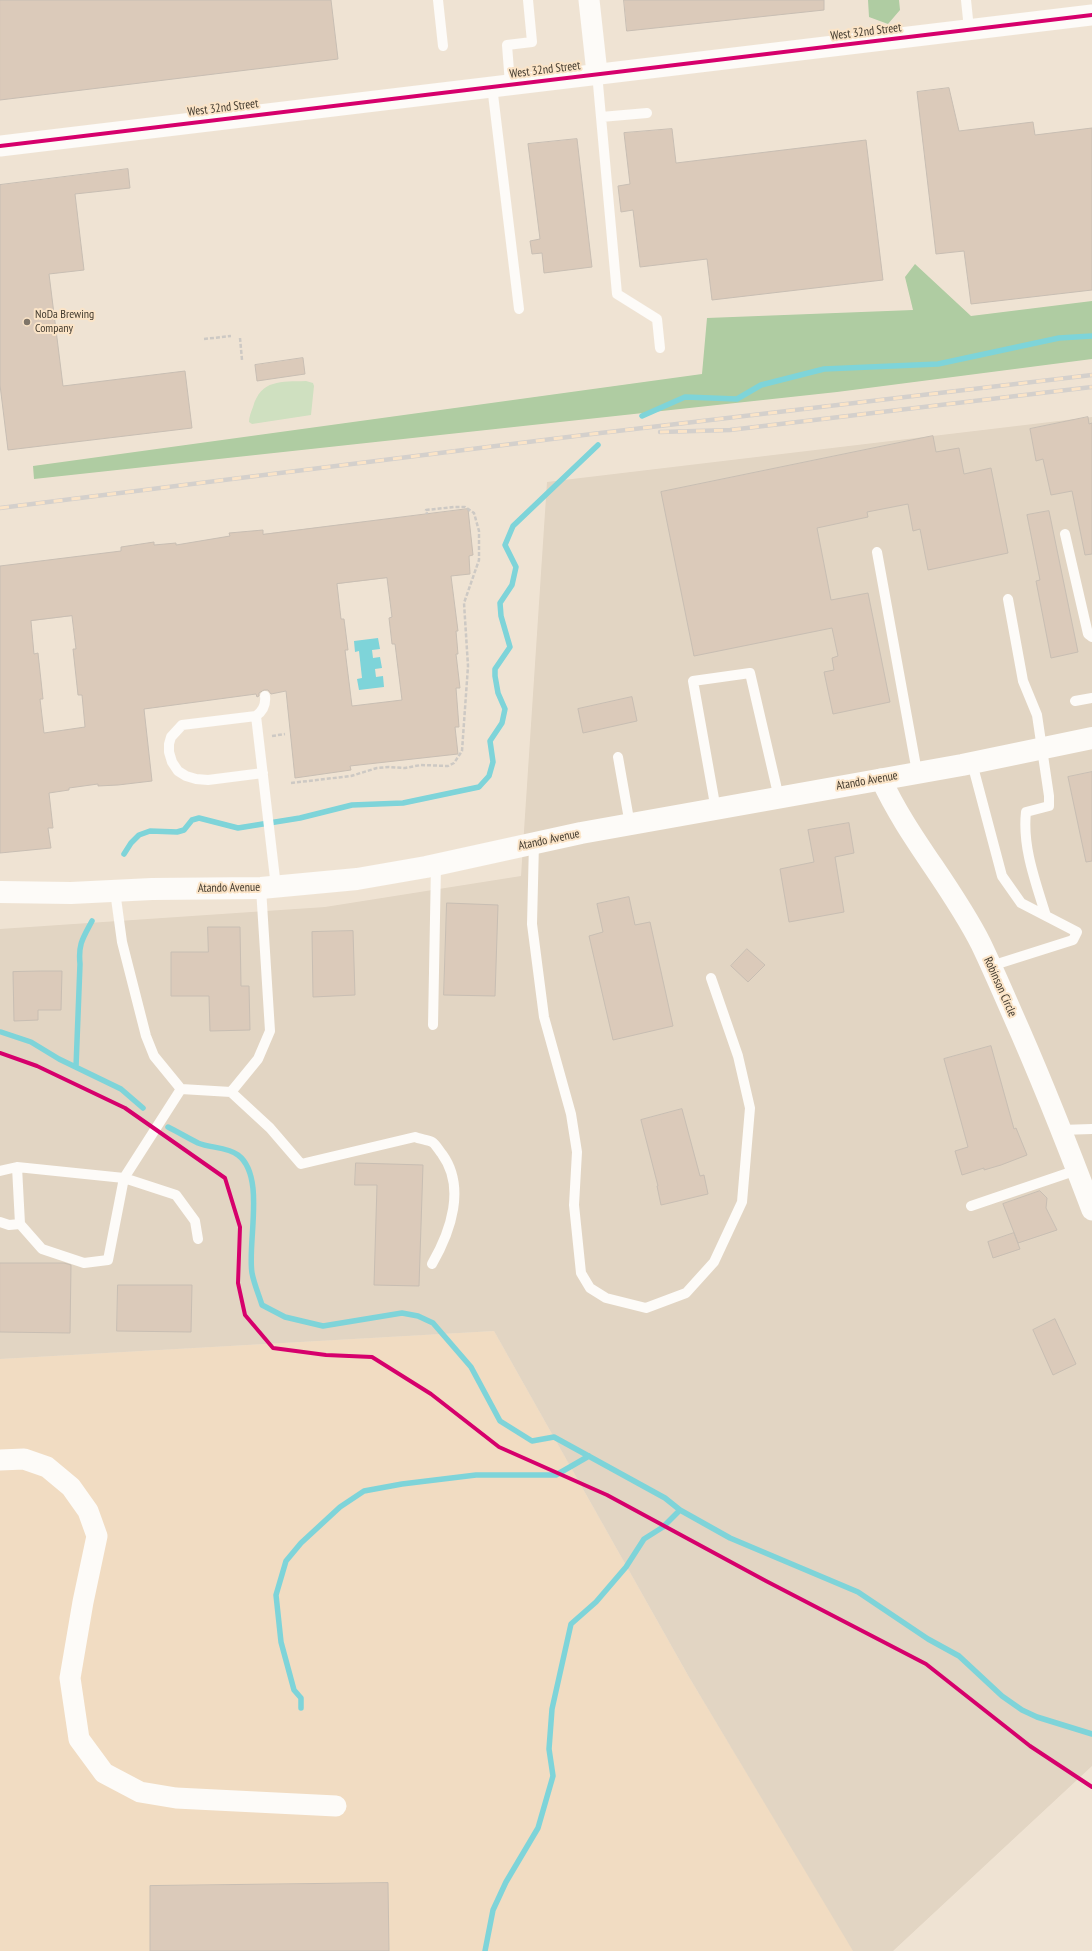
<!DOCTYPE html>
<html>
<head>
<meta charset="utf-8">
<style>
	body { margin:0 }
	canvas { display:block; background:#efe3d3 }
</style>
</head>
<body>
<canvas width="1092" height="1951"></canvas>
<script>
const context = document.querySelector('canvas').getContext('2d');
context.lineJoin = 'round';
function paint(path, color) {
  context.fillStyle = color;
  context.fill(path, 'evenodd');
}
function stroke(path, color, width, dash) {
  context.strokeStyle = color;
  context.lineWidth = width;
  context.lineCap = dash ? 'butt' : 'round';
  context.setLineDash(dash || []);
  context.stroke(path);
}
function drawText(font, color, halo, rows, align = 'center') {
  context.font = font + ' "PT Sans Narrow",sans-serif';
  context.lineWidth = 4;
  context.setLineDash([]);
  context.textBaseline = 'middle';
  context.strokeStyle = halo;
  context.fillStyle = color;
  for (const [text, x, y, turn = 0] of rows) {
    context.save();
    context.translate(x, y);
    context.rotate((+turn || 0) * Math.PI / 180);
    context.textAlign = isNaN(turn) ? turn : align;
    if (halo) context.strokeText(text, 0, 0);
    context.fillText(text, 0, 0);
    context.restore();
  }
}
paint(new Path2D(`
	M494,1331l195,346 165,274h-854v-592z`), '#f1dcc2');
paint(new Path2D(`
	M1092,417v1349l-199,185h-40l-164,-274 -195,-346 -494,28v-430l325,-22 196,-31 26,-394z`), '#e2d5c3');
paint(new Path2D(`
	M306,381l7,2 1,3 -3,29 -59,9 -3,-2c0,-5 2,-10 4,-15 8,-28 28,-25 53,-26z`), '#cfe0c0');
paint(new Path2D(`
	M868,0h31l1,10 -12,14 -19,-7z
	M915,264l56,52 121,-15v58l-255,33 -803,87 -1,-13 669,-92 5,-56 206,-8 -8,-33z`), '#afcca2');
paint(new Path2D(`
	M378,638l2,11 -8,1 1,8 7,-1 2,11 -7,1 1,8 7,-1 1,11 -25,3 -2,-11 5,-1 -3,-27 -4,1 -1,-11z`), '#7ed4d9');
stroke(new Path2D(`
	M642,416l43,-19 52,2 24,-14 63,-16 114,-5 121,-26 33,-2
	M124,854l7,-11 8,-8 11,-4 27,1 7,-2 8,-10 7,-2 39,10 62,-10 52,-13 51,-2 76,-16 10,-11 4,-14 -3,-21 12,-18 3,-14 -7,-16 -3,-17v-7l15,-22 -9,-31 -1,-13 12,-18 4,-18 -11,-22 8,-19 85,-81
	M1,1032l30,10 28,17 62,30 22,19
	M76,1067l4,-103c-2,-20 3,-26 12,-43
	M168,1127c10,5 20,11 30,16 12,5 30,4 40,12 28,21 9,88 14,118 2,11 7,22 10,32l23,12 38,9 79,-13 16,3 15,7 38,44 29,54 32,20 22,-4 111,61 15,12 50,28 128,54 70,47 31,17 43,40 20,14 15,7 55,17
	M301,1708v-10l-7,-8 -13,-48 -5,-47 10,-34 15,-18 39,-36 24,-16 38,-7 74,-9h80l33,-19
	M485,1951l8,-41 13,-28 32,-54 15,-52 -4,-27 3,-40 19,-85 25,-22 30,-35 18,-28 19,-12 17,-17`), '#7ed4d9', 5.5);
const building = new Path2D(`
	M0,0h331l7,59 -338,41z
	M624,0h200v10l-197,21z
	M949,88l10,43 74,-9 2,13 57,-7v162l-121,14 -7,-53 -28,3 -19,-162z
	M672,129l4,34 190,-23 17,140 -171,20 -5,-41 -67,8 -7,-57 -12,2 -3,-26 12,-2 -6,-51z
	M577,139l15,128 -48,6 -2,-20 -10,1 -2,-13 10,-2 -12,-95z
	M128,169l2,19 -55,6 9,76 -35,4 14,112 122,-15 7,57 -184,22 -8,-65v-200z
	M303,358l2,16 -48,7 -2,-16z
	M1088,417l1,7 3,-1v131l-7,1 -13,-64 -21,4 -8,-36 -7,2 -6,-32z
	M933,436l3,16 23,-4 5,26 27,-6 17,85 -80,17 -8,-41 -7,2 -5,-27 -41,8 1,5 -51,11 14,72 37,-7 22,109 -57,12 -9,-42 10,-2 -2,-12 6,-2 -6,-28 -138,28 -33,-164z
	M468,509l5,46 -4,1 1,18 -19,2 7,55h-2l2,23h-2l4,34h-4l3,39h-4l3,27 -108,12 1,4 -56,8 -9,-87 -15,3 -3,-4h-4l-5,3v3l-2,1 -1,-3 -112,15 8,72 -34,4 -20,1v-2l-29,4v2l-20,3 4,35h-5l3,20 -51,5v-287l121,-15v-4l33,-5v3l22,-2v2l54,-9 -1,-3 34,-3v4zM387,578l5,39 -3,1 3,26h3l7,56 -50,6 -7,-56h3l-4,-31h-3l-4,-35zM72,616l4,33h-3l5,46h4l3,32 -41,6 -4,-34h3l-5,-46 -4,1 -3,-33z
	M1049,511l29,141 -27,6 -15,-77 4,-1 -13,-65z
	M632,697l5,24 -54,12 -5,-24z
	M1092,772v89l-6,1 -18,-85z
	M849,823l5,30 -19,4 9,55 -55,10 -9,-53 34,-7 -6,-32z
	M629,897l6,28 15,-3 23,104 -60,14 -24,-104 14,-4 -6,-28z
	M447,903l51,2 -3,91 -51,-1z
	M208,927h32l1,59h8l1,44 -40,1 -1,-35h-38v-44h37z
	M353,931l2,64 -42,2 -1,-65z
	M747,949l18,16 -17,17 -17,-16z
	M41,971h21l-1,39h-23v10l-24,1 -1,-49z
	M991,1046l23,83 2,-1 11,27 -26,10 -17,5v-2l-22,7 -7,-24 13,-4 -24,-88z
	M682,1109l18,67 4,-1 4,19 -47,11 -4,-19h1l-17,-66z
	M356,1163l67,2 -4,121 -45,-1 3,-100h-22z
	M1040,1191l7,7 -1,10 11,22 -39,13 -15,-39z
	M1014,1233l6,16 -27,9 -5,-16z
	M0,1263h64l7,2 -1,68 -70,-1z
	M118,1285h74l-1,47 -74,-1z
	M1055,1319l21,45 -23,11 -20,-45z
	M388,1883l1,68h-239v-65z`);
paint(building, '#dbcaba');
stroke(building, '#c8beb3', 1);
stroke(new Path2D(`
	M240,338l2,22
	M204,339l27,-3
	M272,736l13,-2
	M291,783l60,-7 26,-8 12,-1 16,1 16,-3 27,1 6,-3 8,-12 6,-85 -4,-63 15,-43v-29l-5,-18 -9,-6h-11l-28,3 1,4`), '#cdc9c4', 2.5, [4, 2]);
stroke(new Path2D(`
	M438,0l5,46
	M966,0l3,29
	M597,73l20,221 40,25 3,29
	M510,84l-3,-39 25,-3 -4,-42
	M492,86l27,223
	M601,117l46,-4
	M1065,534l23,100 4,3
	M877,552l40,220
	M1008,599l15,82 14,34 12,81v10l-23,6c-4,35 10,71 20,104
	M1075,701l17,-3
	M256,716l20,171
	M618,757l12,68
	M972,763l30,113 19,27 56,29 -4,8 -82,26
	M263,773l-55,7 -12,-1 -10,-3 -8,-5 -6,-9 -3,-10v-8l2,-7 11,-12 74,-9c7,-5 10,-12 9,-20
	M716,810l-23,-129 57,-8 29,125
	M534,843l-2,81 12,93 27,97 6,38 -3,53 7,68 9,15 16,10 40,10 40,-15 28,-31 28,-60 8,-94 -12,-52 -27,-78
	M433,1025l3,-160
	M181,1089l50,3 39,36 31,36 114,-27c5,2 13,3 17,5 4,2 7,9 10,12 24,33 9,77 -10,110
	M231,1092l27,-33 12,-28 -9,-143
	M1061,1130l31,-1
	M0,1171l17,-4 107,11 57,-89 -27,-33 -8,-20 -24,-94 -7,-51
	M971,1206l106,-36
	M0,1222l9,3 11,-1 -3,-57
	M20,1224l22,25 42,14 24,-3 16,-82 52,17 19,26 3,18`), '#fdfbf8', 10);
stroke(new Path2D(`
	M589,0l8,73
	M0,146l1092,-131
	M881,779c27,59 71,107 100,165 11,23 21,46 31,69 29,65 55,131 80,197
	M0,1460l24,-1 23,8 24,20 17,24 9,25 -14,66 -13,76 9,61 25,34 36,19 36,6 160,8`), '#fdfbf8', 21);
stroke(new Path2D(`
	M0,892l71,1 81,-4 109,-1 96,-9 69,-12 155,-34 381,-68 130,-27`), '#fdfbf8', 22);
const rail = new Path2D(`
	M660,432l70,-2 362,-43
	M0,508l592,-74 500,-59`);
stroke(rail, '#d4d0cc', 4.5);
stroke(rail, '#fbe4c7', 3, [9]);
stroke(new Path2D(`
	M0,146l1092,-131
	M0,1053l37,13 88,42 100,70 15,49 -2,56 7,32 28,33 53,7 46,2 59,37 68,53 108,48 159,86 160,83 104,82 62,41`), '#d6006c', 4);
for (const [x, y, r, color] of [
	[27,322,4,"#7f7568"]
]) {
  const dot = new Path2D();
  dot.arc(x, y, r, 0, 2 * Math.PI);
  context.fillStyle = color;
  context.fill(dot);
  stroke(dot, '#fbe4c7', 1.5);
}
drawText('12px', '#423a2e', '#fbe4c7', [
	["West 32nd Street",866,32,-7],
	["West 32nd Street",545,70,-7],
	["West 32nd Street",223,108,-7],
	["Atando Avenue",867,781,-10],
	["Atando Avenue",549,840,-12],
	["Atando Avenue",229,888,-1],
	["Robinson Circle",1000,987,66]
]);
drawText('12px', '#423a2e', '#fbe4c7', [
	["NoDa Brewing",35,315],
	["Company",35,329]
], 'left');
</script>
</body>
</html>
